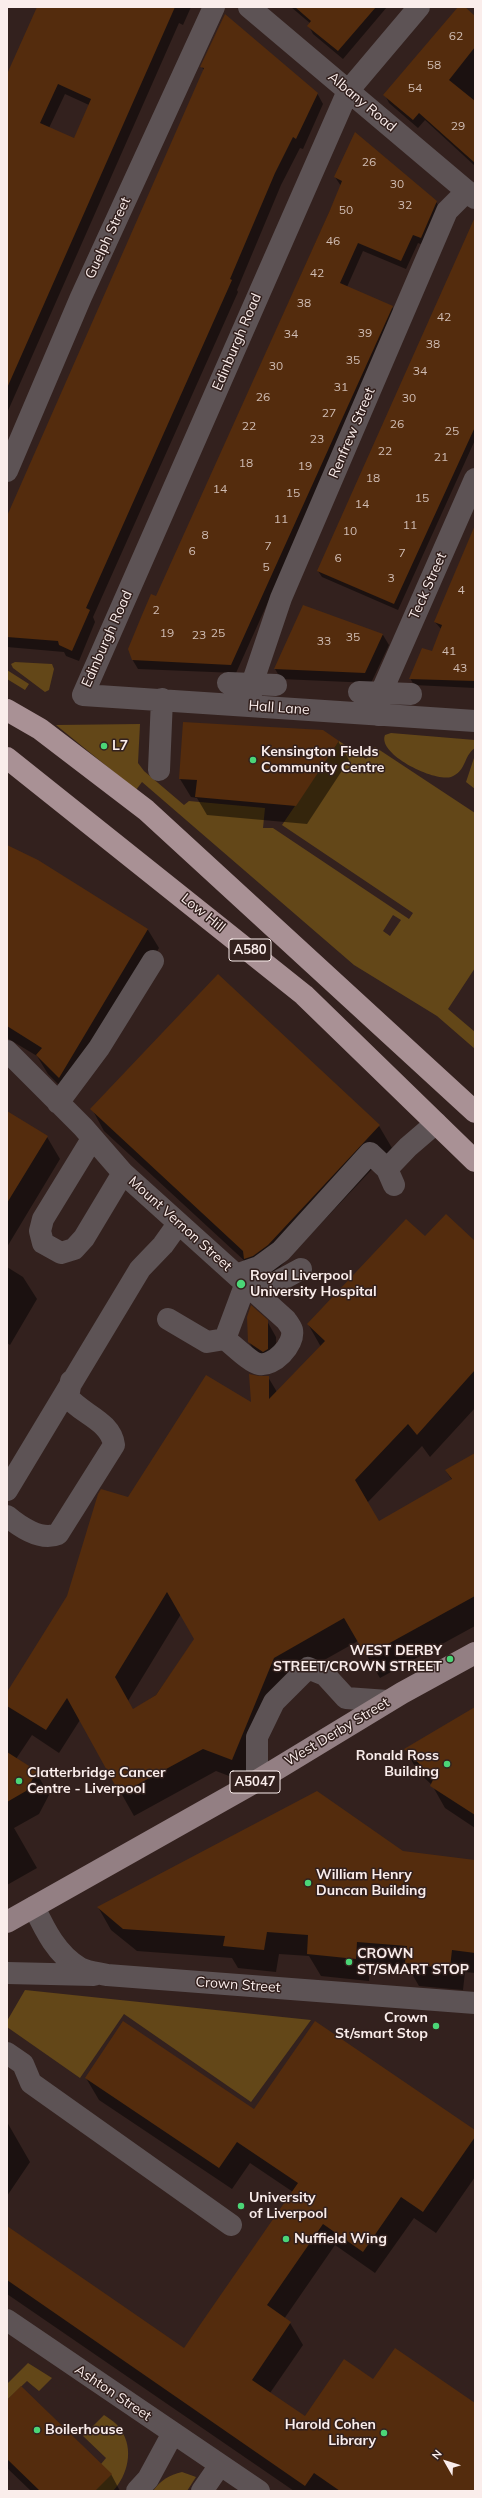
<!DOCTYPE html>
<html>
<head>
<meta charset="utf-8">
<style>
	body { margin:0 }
	#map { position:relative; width:482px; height:2498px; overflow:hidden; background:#33211e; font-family:Mulish,sans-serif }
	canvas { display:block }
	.frame { position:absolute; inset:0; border:8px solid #faedeb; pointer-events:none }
	.north { position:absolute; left:426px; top:2442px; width:40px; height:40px; -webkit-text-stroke:3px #33211e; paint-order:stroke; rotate:309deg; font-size:11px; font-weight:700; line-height:16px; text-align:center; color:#faedeb }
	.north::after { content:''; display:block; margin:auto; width:14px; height:18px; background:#faedeb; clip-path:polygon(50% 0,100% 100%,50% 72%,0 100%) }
</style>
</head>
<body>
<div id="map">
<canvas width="482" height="2498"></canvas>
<div class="frame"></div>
<div class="north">N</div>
</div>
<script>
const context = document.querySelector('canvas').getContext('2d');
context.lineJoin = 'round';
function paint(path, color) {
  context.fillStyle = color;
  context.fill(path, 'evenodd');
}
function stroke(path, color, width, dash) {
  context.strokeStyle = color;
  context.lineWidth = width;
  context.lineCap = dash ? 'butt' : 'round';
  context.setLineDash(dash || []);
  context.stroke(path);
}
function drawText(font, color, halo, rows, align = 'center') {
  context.font = font + ' Mulish,sans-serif';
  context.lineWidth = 3;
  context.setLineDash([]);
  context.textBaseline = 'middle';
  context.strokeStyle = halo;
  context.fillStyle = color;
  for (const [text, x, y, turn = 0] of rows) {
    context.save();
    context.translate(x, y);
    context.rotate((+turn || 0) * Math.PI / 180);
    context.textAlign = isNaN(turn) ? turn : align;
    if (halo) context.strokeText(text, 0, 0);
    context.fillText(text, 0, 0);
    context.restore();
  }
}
paint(new Path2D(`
	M15,662l37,2 2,5 -5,21 -4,2 -32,-24 -2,-4z
	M7,670l22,14 -4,6 -18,-11z
	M140,724l-2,39 6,8 40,34 5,-4 76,7 -2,20h10l136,91 4,-6 -131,-88 57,-84 27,18 9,-12 100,66v155l-27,41 27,23v17l-38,-33 -83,-51 -212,-183 -6,8 -80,-65zM393,915l8,5 -11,16 -7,-5z
	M391,733l84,7v8c-12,8 -8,23 -24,29 -17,5 -74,-23 -66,-42z
	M475,755v34l-9,-7z
	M25,1990l286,30 -60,82 -127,-88 -44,64 -73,-51v-6z
	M28,2363l24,15 -13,13 -12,-10 -20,19v-16z
	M104,2415c6,4 14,9 17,15 13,19 7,45 -8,61h-18l6,-27 5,-6 -23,-22z
	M182,2472l14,5 -9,14h-34c8,-11 16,-16 29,-19z`), '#634718');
paint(new Path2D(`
	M38,7h153l-8,18 -4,-2 -172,390v-337zM65,94l24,11 -15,34 -25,-11z
	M291,7h96l-44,52 -30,-25 -4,-8 2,-2z
	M459,7h4l12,10v149l-50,-46 -7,8 -29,-25 -4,-8z
	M202,67l115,26 6,11 -20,45 -3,-1 -19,37 -44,105 1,2 -145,325 2,5 -16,39 -13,-5 -2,-4 -57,-5v-129l197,-447z
	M335,177l101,25 6,9 -16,35 -8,-3 -12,26 -43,-18 -16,36 45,20 5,9 -161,357 -98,-4 -6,-10 24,-61 185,-412z
	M475,231v209l-77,170 -76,-33 -4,-6z
	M475,526v162l-61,-3 -4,-7 23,-26 9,-22 -7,-8z
	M303,606l80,29 6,10 -18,38 -90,-4 -6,-10z
	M338,741l11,19 -42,64 -100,-9 -10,-17 -6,-1 -11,-18z
	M7,846l31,15 110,69 11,18 -89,148 -22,-22 -11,-18 -30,-18z
	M92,1109l287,17 13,22 -112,119 -23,14 -9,-17 -144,-133z
	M7,1112l40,25 13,22 -53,88z
	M425,1238l50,4v166l-45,49 -8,-11 -55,57 12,20 73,-43 -6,-9 29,-17v172l-95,52 -22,-37 -71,40 -42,101 -29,-11 -82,45 -54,-96 -21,33 -27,-18 -16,24 20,13 13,23 -10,19 -25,14 23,40 -30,17v-191l122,-196 123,-94 7,-27h9l9,15 44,-45 -13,-23zM181,1614l14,25 -39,56 -23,15 -5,-9z
	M7,1267l16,10 14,22 -27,46 -3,-2z
	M267,1321l9,16 1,27 -19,-7 -9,-15z
	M475,1708v120l-30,-20 -13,-23 -14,-13 -13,-23z
	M402,1852l73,9v112l-10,-1 -2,18 -44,-4 -11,-19 -38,-3 -1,17 -48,-5 -12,-20 -30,-2 -3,18 -38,-4 -6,-10 -95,-7 -26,-21 -13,-23zM417,1964l38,3v2l-38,-3z
	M86,2078l168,33 221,20v46l-39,56 -22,-15 -39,55 -40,-28 -51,74 6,4 13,22 -33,48 35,24 68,-37 102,24v87h-181l-287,-197v-67l177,122 109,-157 -43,-29 -18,26 -133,-89z
	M7,2122l23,40 -23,34z
	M7,2402l104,72 9,17h-89l-24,-23z`), '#0007');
paint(new Path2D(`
	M37,7h138l-168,381v-314zM58,84l33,15 -17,39 -34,-15z
	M295,7h81l-38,44 -31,-25 4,-5z
	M458,7h7l10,9v31l-26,33 26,21v62l-56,-50 -6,7 -30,-25z
	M225,14l93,79 -22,46 -3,-2 -18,36 -45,106 2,1 -146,328 4,2 -18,41 -13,-6 -1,-4 -51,-4v-121l197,-448 -4,-1z
	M355,132l82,69 -16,37 -8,-3 -12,26 -43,-18 -18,40 53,23 -162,359 -99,-5 -4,-11 14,-34 9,-21 5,2 174,-386 12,-29 -8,-4z
	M475,217v210l-81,177 -77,-33z
	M475,525v156l-66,-2 13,-31 10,3 10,-26 -8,-3z
	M303,605l80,29 -18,39 -91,-4z
	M183,722l140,8 16,11 -43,65 -101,-9 2,-17 -18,-1z
	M7,845l31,15 110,69 -89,149 -23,-23 6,-7 -35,-22z
	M218,974l162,151 -112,120 -15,11 -9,3 -1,-8 -153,-142z
	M7,1111l41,25 -41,67z
	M446,1214l29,27v129l-58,65 -9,-11 -53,56 24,41 73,-42 -7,-9 30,-17v143l-109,60 -22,-38 -70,40 -42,102 -29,-11 -83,45 -53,-96 -21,32 -39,-24v-14l60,-96 31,-102 3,-5 27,8 78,-122 45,27 -2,-28 10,2h10v23l56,-58 -18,-17 99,-105 19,17zM167,1592l27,47 -38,56 -23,14 -18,-32z
	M251,1305l17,15v29l-5,3 -15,-10 -1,-25z
	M475,1707v108l-45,-29 4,-8 -30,-29z
	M7,1752l30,19 -11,20 -19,11z
	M317,1791l86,60 72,9v93l-23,-3 -2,18 -45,-5 2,-17 -50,-4 -1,17 -49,-5 1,-19 -41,-3 -3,18 -41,-4 2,-10 -102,-7 -26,-22z
	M123,2021l131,88 61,-88 160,109v7l-52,75 -22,-15 -38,55 -40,-28 -56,81 24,17 -39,58 53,36 39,-57 29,20 22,-31 80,55v88h-135l-26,-18 -9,13 -298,-206v-54l177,122 114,-165 -61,-41 -18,26 -134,-90z
	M21,2386l91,88 -17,17h-55l-33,-32v-59z`), '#542c0d');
stroke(new Path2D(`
	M249,7l226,191
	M419,7l-71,84 -265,604 392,26
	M7,471l74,-174 133,-290
	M228,683l48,2
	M359,692l52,2
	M250,705l2,-21 29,-86 166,-387 20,-20
	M378,715v-13l3,-9 94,-214
	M159,770l3,-71
	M7,1051l76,76 40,46 -39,65 -10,11 -13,4 -18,-10 -3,-12 3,-12 49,-80
	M58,1103l41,-55 54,-87
	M387,1169l21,-22 28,-24
	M123,1173l163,147c2,3 5,7 6,10 3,15 -19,37 -33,34 -8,-1 -26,-19 -34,-25l19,-51 -1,-6
	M236,1275l23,-8 22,-16 89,-98 17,16 7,16
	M257,1293l44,-24
	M168,1319l39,23 18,-3
	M7,1490l133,-221 23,-24 15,-21
	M7,1516c13,11 34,25 51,18l56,-89c-3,-24 -33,-31 -46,-48l3,-16
	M257,1781v-44l17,-35 34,-34 17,7 21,23 42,3
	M34,1907c11,23 23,48 46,61 8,4 19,5 27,7l368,28
	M7,1973l87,2
	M7,2053l16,11 8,19 200,142
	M7,2320l252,171
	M137,2491l11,-12 25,-46
	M202,2491l18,-26`), '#5d5355', 22);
stroke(new Path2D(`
	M7,1922l250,-141 145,-88 73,-40`), '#937f83', 22);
stroke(new Path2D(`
	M7,710l33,19 106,81 329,302
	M7,758l297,237 171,166`), '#a99195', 22);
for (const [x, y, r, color] of [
	[104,746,4,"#4bd677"],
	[253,760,4,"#4bd677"],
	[241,1284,5,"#4bd677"],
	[450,1659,4,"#4bd677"],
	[447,1764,4,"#4bd677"],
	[19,1781,4,"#4bd677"],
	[308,1883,4,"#4bd677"],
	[349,1962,4,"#4bd677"],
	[436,2026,4,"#4bd677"],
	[241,2206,4,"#4bd677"],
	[286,2239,4,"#4bd677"],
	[37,2430,4,"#4bd677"],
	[384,2433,4,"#4bd677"]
]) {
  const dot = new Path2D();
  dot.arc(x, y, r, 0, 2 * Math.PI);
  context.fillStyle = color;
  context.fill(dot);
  stroke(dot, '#33211e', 1.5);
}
drawText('12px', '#d0bdb4', null, [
	["62",456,36],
	["58",434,65],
	["54",415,88],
	["29",458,126],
	["26",369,162],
	["30",397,184],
	["32",405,205],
	["50",346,210],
	["46",333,241],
	["42",317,273],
	["38",304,303],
	["42",444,317],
	["39",365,333],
	["34",291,334],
	["38",433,344],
	["35",353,360],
	["30",276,366],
	["34",420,371],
	["31",341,387],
	["26",263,397],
	["30",409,398],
	["27",329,413],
	["26",397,424],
	["22",249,426],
	["25",452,431],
	["23",317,439],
	["22",385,451],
	["21",441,457],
	["18",246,463],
	["19",305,466],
	["18",373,478],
	["14",220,489],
	["15",293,493],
	["15",422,498],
	["14",362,504],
	["11",281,519],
	["11",410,525],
	["10",350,531],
	["8",205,535],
	["7",268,546],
	["6",192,551],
	["7",402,553],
	["6",338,558],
	["5",266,567],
	["3",391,578],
	["4",461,590],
	["2",156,610],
	["19",167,633],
	["25",218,633],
	["23",199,635],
	["35",353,637],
	["33",324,641],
	["41",449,651],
	["43",460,668]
]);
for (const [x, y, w] of [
	[250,950,42],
	[255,1782,50]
]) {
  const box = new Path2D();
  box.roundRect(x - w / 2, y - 11, w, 22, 3);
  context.fillStyle = '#33211e';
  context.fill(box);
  stroke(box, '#faedeb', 1);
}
drawText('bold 13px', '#faedeb', null, [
	["A580",250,950],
	["A5047",255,1782]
]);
drawText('14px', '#faedeb', '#33211e', [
	["Albany Road",362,102,40],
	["Guelph Street",108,238,-65],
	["Edinburgh Road",237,342,-67],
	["Renfrew Street",352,433,-67],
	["Teck Street",428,586,-66],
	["Edinburgh Road",107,639,-66],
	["Hall Lane",279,708,4],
	["Low Hill",203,913,39],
	["Mount Vernon Street",180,1224,42],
	["West Derby Street",337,1732,-31],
	["Crown Street",238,1985,4],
	["Ashton Street",113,2393,34]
]);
drawText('bold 14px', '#faedeb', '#33211e', [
	["L7",112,746],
	["Kensington Fields",261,752],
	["Community Centre",261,768],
	["Royal Liverpool",250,1276],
	["University Hospital",250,1292],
	["WEST DERBY",442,1651,"right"],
	["STREET/CROWN STREET",442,1667,"right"],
	["Ronald Ross",439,1756,"right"],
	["Building",439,1772,"right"],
	["Clatterbridge Cancer",27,1773],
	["Centre - Liverpool",27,1789],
	["William Henry",316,1875],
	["Duncan Building",316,1891],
	["CROWN",357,1954],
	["ST/SMART STOP",357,1970],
	["Crown",428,2018,"right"],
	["St/smart Stop",428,2034,"right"],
	["University",249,2198],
	["of Liverpool",249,2214],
	["Nuffield Wing",294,2239],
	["Harold Cohen",376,2425,"right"],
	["Library",376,2441,"right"],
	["Boilerhouse",45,2430]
], 'left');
</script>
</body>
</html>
